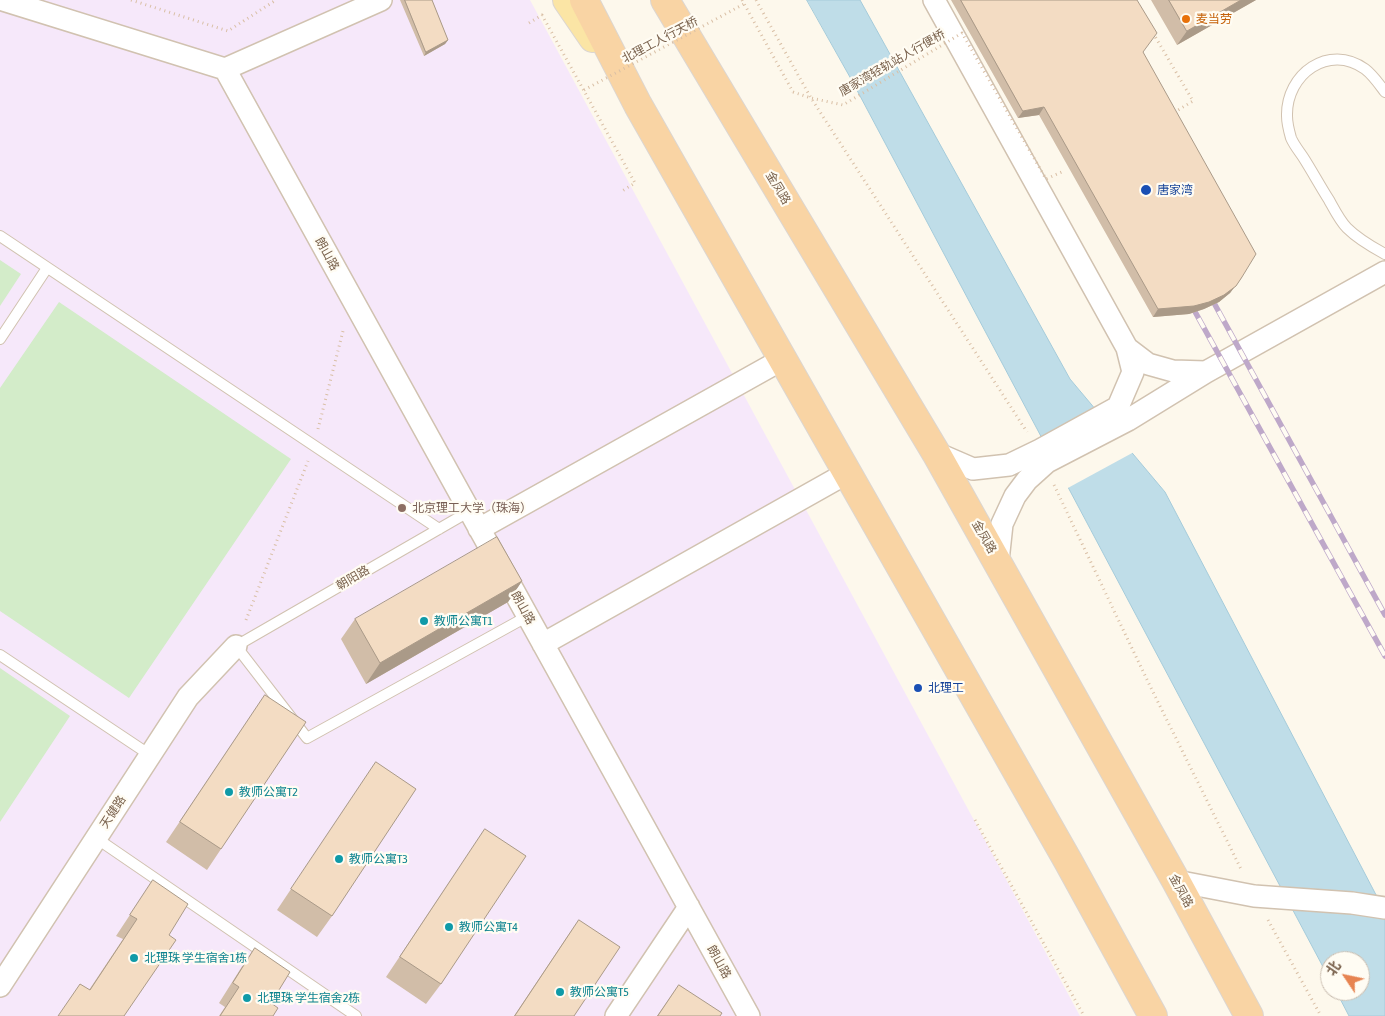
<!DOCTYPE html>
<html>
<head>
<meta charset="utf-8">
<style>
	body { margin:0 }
	#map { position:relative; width:1385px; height:1016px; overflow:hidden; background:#fdf8ec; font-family:"Asap Condensed","Noto Sans SC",sans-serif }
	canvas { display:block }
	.north { position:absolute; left:1320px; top:951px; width:50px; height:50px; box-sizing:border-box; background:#fffcf3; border:1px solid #cabeb1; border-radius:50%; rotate:304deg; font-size:14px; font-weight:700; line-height:20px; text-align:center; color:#7a624d }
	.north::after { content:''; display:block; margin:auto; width:18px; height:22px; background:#e78451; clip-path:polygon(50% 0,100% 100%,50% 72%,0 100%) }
</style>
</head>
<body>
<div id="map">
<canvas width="1385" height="1016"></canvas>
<div class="north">北</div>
</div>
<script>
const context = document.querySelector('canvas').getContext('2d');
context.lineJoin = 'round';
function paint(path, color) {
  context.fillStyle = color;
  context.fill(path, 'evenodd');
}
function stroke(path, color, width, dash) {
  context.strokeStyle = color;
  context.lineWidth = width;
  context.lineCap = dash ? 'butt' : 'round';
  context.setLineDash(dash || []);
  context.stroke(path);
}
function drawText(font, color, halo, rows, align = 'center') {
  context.font = font + ' "Asap Condensed","Noto Sans SC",sans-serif';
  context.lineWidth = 4.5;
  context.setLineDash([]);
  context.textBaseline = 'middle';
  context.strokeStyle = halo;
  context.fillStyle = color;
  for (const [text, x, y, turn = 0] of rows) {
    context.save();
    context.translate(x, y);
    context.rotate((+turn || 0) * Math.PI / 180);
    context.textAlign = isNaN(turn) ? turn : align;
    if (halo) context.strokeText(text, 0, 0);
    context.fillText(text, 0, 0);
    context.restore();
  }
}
paint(new Path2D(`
	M0,0h530l550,1016h-1080z`), '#f6e8fa');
paint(new Path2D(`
	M0,260l21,14 -21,32z
	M59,302l232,157 -162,239 -129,-87v-223z
	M0,668l70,48 -70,106z`), '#d3ecc9');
const water = new Path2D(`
	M807,0h53l210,379 95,113 220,420v104h-36l-13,-25h24v-30h-30v19l-479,-901z`);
paint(water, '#bfdde8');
stroke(water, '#a5cbda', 1);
paint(new Path2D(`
	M1097,408l37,44 -68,37 -26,-49z`), '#fdf8ec');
const service = new Path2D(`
	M1385,92c-6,-8 -12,-17 -20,-23 -36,-26 -79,5 -78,47 0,7 2,15 4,22 3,7 8,13 12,19 9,14 17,29 26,43 5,9 11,21 18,28 11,11 25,19 38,26
	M0,236l439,293
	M0,339l47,-71
	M470,511l-234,135 71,92 221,-122
	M0,655l150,100
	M96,838l260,178`);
const minor = new Path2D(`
	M3,0l222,69 156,-69
	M934,0l193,348 21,16 25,7 33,1
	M225,69l524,947
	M936,453l37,16 36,-4 31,-15 78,-43 15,-35 -6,-24
	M479,529l304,-170
	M998,561l4,-37 13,-28 12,-16 20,-18 81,-42 78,-48 179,-100
	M543,644l304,-171
	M1176,881l78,15 98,7 33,5
	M0,986l188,-289 48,-51
	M616,1016l73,-109`);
const primary = new Path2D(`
	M567,0l26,38`);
const trunk = new Path2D(`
	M584,0l54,105 430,756 85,155
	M665,0l271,453 240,428 73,135`);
stroke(service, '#d1c2b0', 12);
stroke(minor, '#d1c2b0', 24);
stroke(primary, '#dcd6d1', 30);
stroke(trunk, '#dcd6d1', 30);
stroke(new Path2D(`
	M131,0l97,31 48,-31
	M742,0l51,92
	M756,0l55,98 216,334
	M529,23l13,-8 93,168 -13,8
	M1153,33l40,68 -18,11
	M318,429l25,-98
	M1054,485l96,201 92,185
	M246,620l62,-159
	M975,820l109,196
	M1268,920l53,96`), '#d9bfa5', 3, [1, 4]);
stroke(service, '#fff', 10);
stroke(minor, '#fff', 21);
stroke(primary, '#fbe5a5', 28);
stroke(trunk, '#f9d4a4', 28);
const rail = new Path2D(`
	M1208,292l177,323
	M1188,299l197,357`);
stroke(rail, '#bea8c9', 5.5);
stroke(rail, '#fffcf3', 4, [11]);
stroke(new Path2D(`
	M584,90l160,-86
	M793,92l18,6 32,7 119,-72 84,146 18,-8`), '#d9bfa5', 3, [1, 4]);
paint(new Path2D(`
	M400,0h32l16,40 -3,4 -21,12z
	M951,0h186l6,52 99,225 -12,16 -11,9 -15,7 -15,5 -36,3 -114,-202 -21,3z
	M1151,0h105l-79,45z
	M522,581l-14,21 -142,82 -25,-45 14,-20z
	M265,695l-44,154 -14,21 -41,-28z
	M376,762l-44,154 -15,21 -40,-27z
	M485,829l-44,155 -15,20 -40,-27z
	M153,880l16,55 -45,81 -35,-26 34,-51 -7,-3z
	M579,920l-5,96h-60l51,-76z
	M255,948l16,55 2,13h-54l6,-9 -6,-4 22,-35z
	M679,985l41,31h-63z`), '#d1bda8');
paint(new Path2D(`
	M1241,0h15l-79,45 10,-14z
	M448,40l-3,4 -21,12 2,-4z
	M1044,107l-5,8 -21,3 5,-7z
	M1242,277l-12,16 -11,9 -15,7 -15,5 -36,3 5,-8z
	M522,581l-14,21 -142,82 14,-21z`), '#aa9a88');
const building = new Path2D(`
	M405,0h27l16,40 -22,12z
	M961,0h176l20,33 -14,19 113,202 -14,23 -6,9 -12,9 -15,7 -15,4 -36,3 -114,-202 -21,4z
	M1169,0h72l-54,31z
	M497,537l25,44 -142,82 -25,-44z
	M265,695l41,27 -85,127 -41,-27z
	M376,762l40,27 -84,127 -41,-27z
	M485,829l41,27 -85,128 -41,-27z
	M153,880l35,24 -19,31 7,5 -52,76h-66l22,-32 10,6 47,-71 -7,-4z
	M579,920l41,27 -46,69h-59z
	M255,948l35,24 -19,31 7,5 -5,8h-53l19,-29 -6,-4z
	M679,985l43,28 -2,3h-62z`);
paint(building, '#f3dcc3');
stroke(building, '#aa9a88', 1);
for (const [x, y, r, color] of [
	[1186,19,5,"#e8710a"],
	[1146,190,6,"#1a4fb4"],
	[402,508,5,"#8d6e63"],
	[424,621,5,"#0f9aa8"],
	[918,688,5,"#1a4fb4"],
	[229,792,5,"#0f9aa8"],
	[339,859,5,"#0f9aa8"],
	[449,927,5,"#0f9aa8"],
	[134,958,5,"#0f9aa8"],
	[560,992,5,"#0f9aa8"],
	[247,998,5,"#0f9aa8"]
]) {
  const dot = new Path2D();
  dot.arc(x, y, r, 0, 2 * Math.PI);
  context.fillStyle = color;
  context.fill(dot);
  stroke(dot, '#fffcf3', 2);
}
drawText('12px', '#c56008', '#fffcf3', [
	["麦当劳",1196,19]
], 'left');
drawText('12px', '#7a624d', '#fffcf3', [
	["北理工人行天桥",660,40,-28],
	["唐家湾轻轨站人行便桥",892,63,-30],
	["金凤路",778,188,59],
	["朗山路",327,254,61],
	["金凤路",984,537,60],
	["朝阳路",353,578,-30],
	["朗山路",523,608,61],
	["天健路",113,812,-57],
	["金凤路",1181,891,61],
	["朗山路",719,962,61]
]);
drawText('12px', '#164399', '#fffcf3', [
	["唐家湾",1157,190],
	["北理工",928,688]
], 'left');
drawText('12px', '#785e54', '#fffcf3', [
	["北京理工大学（珠海）",412,508]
], 'left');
drawText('12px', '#0d838f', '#fffcf3', [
	["教师公寓T1",434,621],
	["教师公寓T2",239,792],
	["教师公寓T3",349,859],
	["教师公寓T4",459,927],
	["北理珠 学生宿舍1栋",144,958],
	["教师公寓T5",570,992],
	["北理珠 学生宿舍2栋",257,998]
], 'left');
</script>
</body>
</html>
